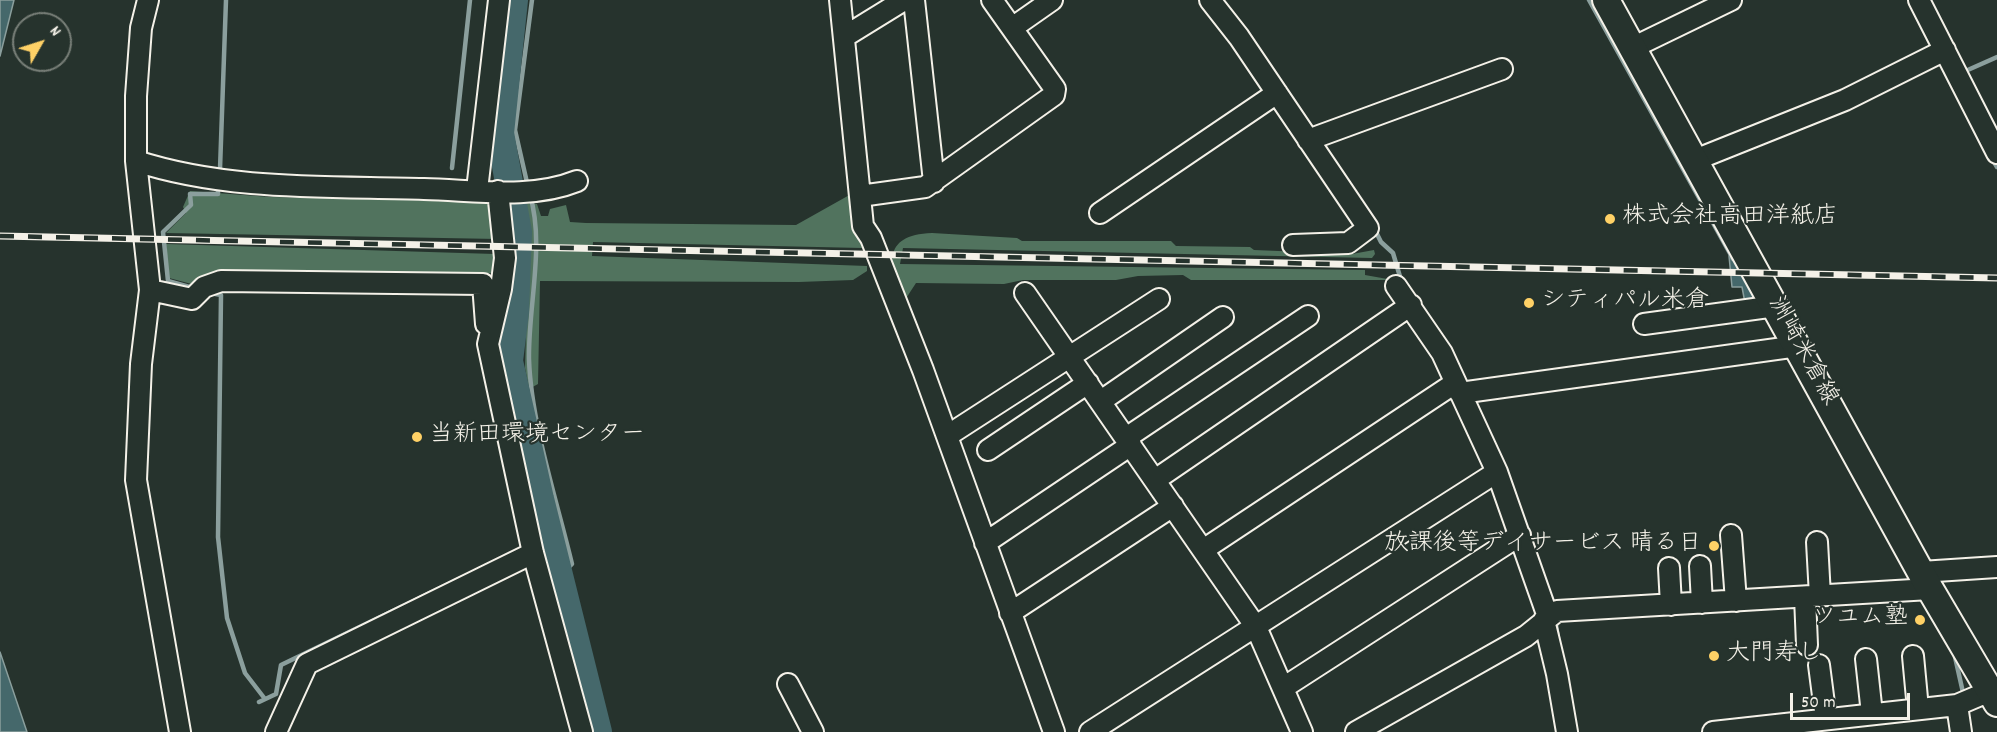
<!DOCTYPE html>
<html>
<head>
<meta charset="utf-8">
<style>
	body { margin:0 }
	#map { position:relative; width:1997px; height:732px; overflow:hidden; background:#26332d; font-family:Dekko,sans-serif }
	canvas { display:block }
	.north { position:absolute; left:12px; top:12px; width:60px; height:60px; box-sizing:border-box; background:#26332d; border:2px solid #787f78; border-radius:50%; rotate:51deg; font-size:16px; font-weight:700; line-height:24px; text-align:center; color:#f4f1e8 }
	.north::after { content:''; display:block; margin:auto; width:21px; height:27px; background:#ffd166; clip-path:polygon(50% 0,100% 100%,50% 72%,0 100%) }
	.scale { position:absolute; left:1790px; top:693px; width:120px; height:27px; box-sizing:border-box; border:3px solid #f4f1e8; border-top:0; padding-left:8px; font-size:18px; line-height:21px; white-space:nowrap; color:#f4f1e8; -webkit-text-stroke:4px #26332d; paint-order:stroke }
</style>
</head>
<body>
<div id="map">
<canvas width="1997" height="732"></canvas>
<div class="north">N</div>
<div class="scale">50 m</div>
</div>
<script>
const context = document.querySelector('canvas').getContext('2d');
context.lineJoin = 'round';
function paint(path, color) {
  context.fillStyle = color;
  context.fill(path, 'evenodd');
}
function stroke(path, color, width, dash) {
  context.strokeStyle = color;
  context.lineWidth = width;
  context.lineCap = dash ? 'butt' : 'round';
  context.setLineDash(dash || []);
  context.stroke(path);
}
function drawText(font, color, halo, rows, align = 'center') {
  context.font = font + ' Dekko,"Klee One",sans-serif';
  context.lineWidth = 4.5;
  context.setLineDash([]);
  context.textBaseline = 'middle';
  context.strokeStyle = halo;
  context.fillStyle = color;
  for (const [text, x, y, turn = 0] of rows) {
    context.save();
    context.translate(x, y);
    context.rotate((+turn || 0) * Math.PI / 180);
    context.textAlign = isNaN(turn) ? turn : align;
    if (halo) context.strokeText(text, 0, 0);
    context.fillText(text, 0, 0);
    context.restore();
  }
}
paint(new Path2D(`
	M190,191l80,6 221,4 7,38 -332,-6 20,-20 -3,-6z
	M853,193l9,55 -269,-6 -1,14 275,10v5l-14,9 -54,2 -259,-1 -2,103 -9,5 -4,-21 4,-146 -4,-19 12,1 4,12h7l2,-7 16,-4 4,17 16,1 210,2z
	M932,233l85,5 5,3h149l5,5 74,1 4,3 98,4 22,-4 1,4 -3,4 -469,-10 -3,16 465,6v5l28,5h-202l-8,-5 -45,1 -22,4h-93l-19,4 -88,-1 -13,20c-14,-36 -23,-68 29,-70z
	M166,244l329,10 1,19 -282,1 -15,12 -30,-8z`), '#51735e');
const water = new Path2D(`
	M0,0h14l-14,56z
	M1734,253l27,46 -16,4 -3,-16h-10l-3,-31z
	M0,652l27,80h-27z`);
paint(water, '#45686b');
stroke(water, '#8b9f9d', 1.5);
stroke(new Path2D(`
	M1589,0l144,259
	M1961,73l36,-16
	M1991,157l6,10
	M452,168l18,-168
	M220,169l6,-169
	M528,187l-13,-57 17,-130
	M530,195c15,50 -2,112 -1,164 2,64 28,142 43,205l-13,13
	M1374,228l7,14 12,11 8,27
	M193,288l-25,-7 -5,-49 28,-27 -1,-11h28v-4
	M210,293l11,2 -3,242 9,81 18,55 20,26
	M535,542l14,-7
	M1555,619l3,19
	M1955,657l9,40
	M259,702l17,-8 5,-29 182,-88`), '#8b9f9d', 4.5);
stroke(new Path2D(`
	M514,0l-14,133 18,99 -3,80 -6,49 31,138 58,233`), '#45686b', 28);
const minor = new Path2D(`
	M148,0l-7,28 -5,68v65l14,129 -9,74 -5,116 44,252
	M840,0l23,226 8,12 52,132 131,362
	M914,0l20,182
	M1210,0l29,37 129,191 -20,15 -55,2
	M1919,0l78,153
	M1012,28l40,-28
	M844,37l60,-37
	M1632,48l99,-48
	M1308,140l194,-71
	M1695,160l150,-60 100,-50
	M136,161c92,30 193,25 288,28 50,1 106,11 153,-8
	M477,190l22,-190
	M498,191l7,67 -4,31 -13,55 45,209 49,179
	M860,196l65,-9 129,-92 1,-6 -63,-89
	M1100,213l177,-120
	M1396,286l46,67 55,119 51,145
	M150,290l42,9 12,-12 17,-6 262,3 3,40
	M1025,293l231,334 46,105
	M1644,324l132,-18
	M1460,393l338,-47
	M1101,401l122,-84
	M947,436l212,-137
	M1126,438l182,-122
	M988,450l100,-67
	M1155,480l256,-175
	M1731,535l5,66
	M1817,542l3,54
	M985,543l146,-98
	M1203,550l252,-167
	M1700,566l2,37
	M1669,568l2,37
	M1921,572l76,-5
	M1805,597l2,48
	M1010,613l163,-107
	M1544,620l13,54 10,58
	M1913,656l5,53
	M1866,659l6,55
	M1819,665l7,54
	M788,684l25,48
	M1283,688l237,-153
	M1957,705l4,27
	M276,732l31,-68 226,-111
	M1090,732l407,-260
	M1356,732l170,-96 31,-25 373,-22
	M1713,732l244,-27 33,-14`);
const major = new Path2D(`
	M1606,0l324,589 67,114`);
stroke(minor, '#f4f1e8', 24);
stroke(major, '#f4f1e8', 30);
stroke(minor, '#26332d', 20);
stroke(major, '#26332d', 26);
const rail = new Path2D(`
	M0,236l1997,42`);
stroke(rail, '#f4f1e8', 7);
stroke(rail, '#26332d', 4.5, [14]);
for (const [x, y, r, color] of [
	[1610,219,6,"#ffd166"],
	[1529,303,6,"#ffd166"],
	[417,437,6,"#ffd166"],
	[1714,546,6,"#ffd166"],
	[1920,620,6,"#ffd166"],
	[1714,656,6,"#ffd166"]
]) {
  const dot = new Path2D();
  dot.arc(x, y, r, 0, 2 * Math.PI);
  context.fillStyle = color;
  context.fill(dot);
  stroke(dot, '#26332d', 2);
}
drawText('24px', '#f4f1e8', '#26332d', [
	["株式会社高田洋紙店",1622,219],
	["シティパル米倉",1541,303],
	["当新田環境センター",429,437],
	["放課後等デイサービス 晴る日",1702,546,"right"],
	["ツユム塾",1908,620,"right"],
	["大門寿し",1726,656]
], 'left');
drawText('24px', '#f4f1e8', '#26332d', [
	["洲崎米倉線",1801,352,61]
]);
</script>
</body>
</html>
